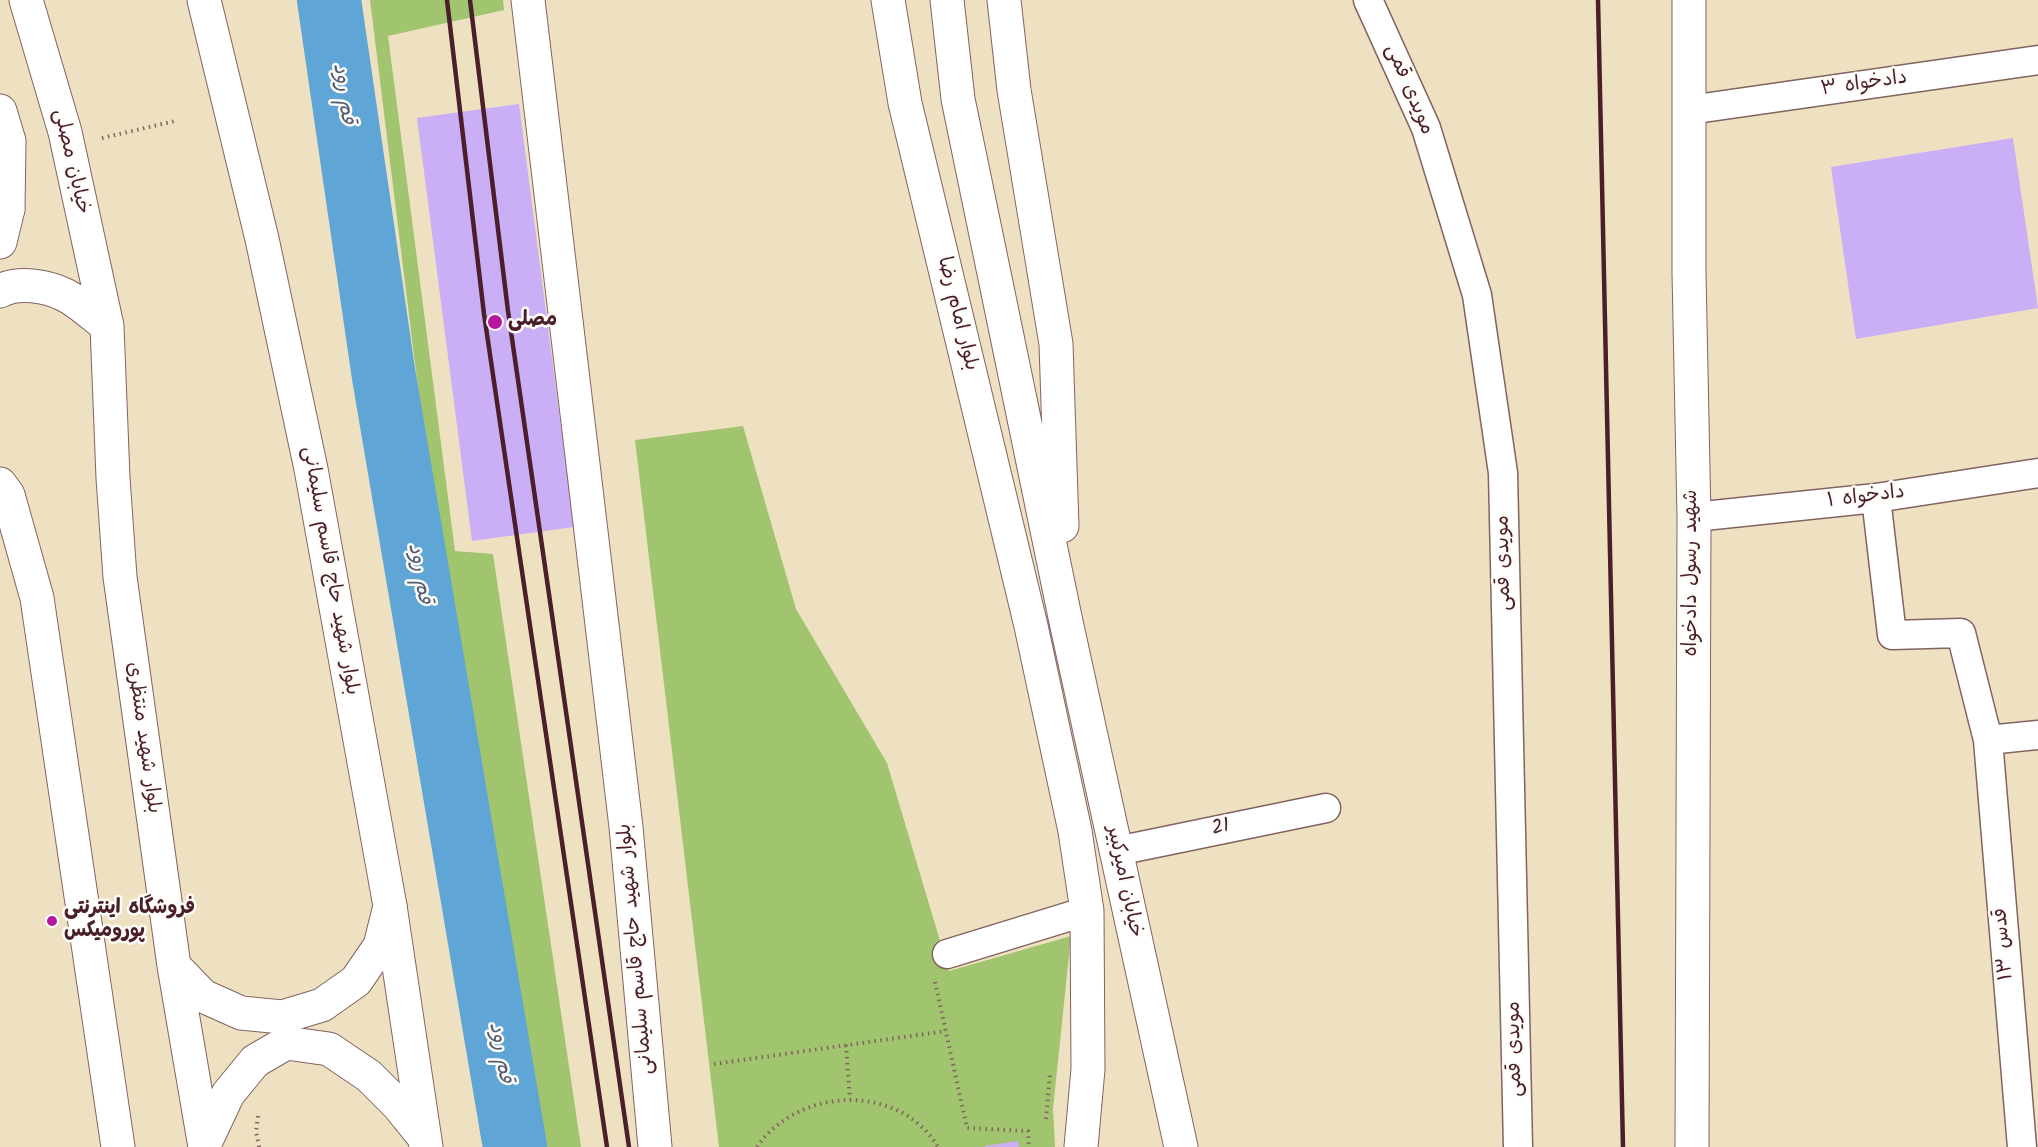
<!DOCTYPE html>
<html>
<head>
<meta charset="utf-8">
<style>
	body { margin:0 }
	canvas { display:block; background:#eee1c2 }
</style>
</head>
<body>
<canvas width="2038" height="1147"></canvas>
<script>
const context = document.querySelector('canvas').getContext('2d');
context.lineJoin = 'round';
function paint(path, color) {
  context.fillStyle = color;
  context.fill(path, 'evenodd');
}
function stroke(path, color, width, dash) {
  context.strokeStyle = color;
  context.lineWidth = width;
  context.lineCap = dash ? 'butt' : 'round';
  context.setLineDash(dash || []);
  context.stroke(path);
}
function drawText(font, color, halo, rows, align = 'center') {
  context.font = font + ' Kalam,"Playpen Sans Arabic",sans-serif';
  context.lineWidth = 5;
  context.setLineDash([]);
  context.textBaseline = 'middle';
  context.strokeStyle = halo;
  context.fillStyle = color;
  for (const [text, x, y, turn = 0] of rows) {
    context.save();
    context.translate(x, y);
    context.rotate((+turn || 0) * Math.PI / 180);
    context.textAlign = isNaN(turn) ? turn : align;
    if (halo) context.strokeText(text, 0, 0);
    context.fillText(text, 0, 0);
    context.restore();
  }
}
paint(new Path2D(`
	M370,0h133l1,10 -116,26 67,515 38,3 88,593h-58l-78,-541z
	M743,426l53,183 91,154 62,208 122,-35 -18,173 2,38h-336l-84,-707z`), '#a1c46e');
stroke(new Path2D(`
	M329,0l55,377 131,770`), '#5fa5d5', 64);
paint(new Path2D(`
	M519,104l55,423 -102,14 -55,-423z
	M2013,138l25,170 -182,31 -25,-172z
	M1018,1141l1,6h-34v-1z`), '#caaef6');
const minor = new Path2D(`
	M1368,0l58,128 51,167 26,178 15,674
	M1689,110l349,-50
	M1876,498l16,137 69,-2 27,107 34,407
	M1694,517l182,-19 162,-25
	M1988,740l50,-5
	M1117,851l209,-43
	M947,954l140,-43`);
const tertiary = new Path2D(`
	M1689,0v273l5,244 -2,630
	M0,111l9,30 -1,68 -8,33`);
const secondary = new Path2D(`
	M26,0l39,132 42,194 6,152 7,99 54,389 31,181
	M0,220l8,-11
	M0,291c18,-10 47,-5 65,4 14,7 29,21 42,31
	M0,484l8,11 29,103 81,549
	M174,966l29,30 38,17 41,4 40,-12 34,-24 24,-35 10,-40
	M205,1143l23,-49 27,-33 31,-18 43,6 40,27 29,29 26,32`);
const primary = new Path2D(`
	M204,0l58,239 49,230 79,437 36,241
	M528,0l98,827 29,320
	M888,0l17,103 126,523 44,205 12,80 1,158 -7,78
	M947,0l11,99 107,518 116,530
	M1004,0l10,90 42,254 6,182`);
stroke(minor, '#836360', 31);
stroke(tertiary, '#836360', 35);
stroke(secondary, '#836360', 35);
stroke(primary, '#836360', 35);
stroke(new Path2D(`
	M102,138l73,-17
	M935,982l32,146 61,3 1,16
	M846,1045l4,54
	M714,1064l232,-33
	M258,1116l-2,15 3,16
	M1046,1119l4,-46
	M757,1147c41,-60 142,-65 181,0`), '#836360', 4, [1.5, 4.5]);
stroke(minor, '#fff', 28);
stroke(tertiary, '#fff', 33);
stroke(secondary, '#fff', 33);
stroke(primary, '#fff', 33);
stroke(new Path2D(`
	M447,0l37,314 123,833
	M470,0l38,311 121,836
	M1598,0l25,1147`), '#4a1f2b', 4.5);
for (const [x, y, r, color] of [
	[495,322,8,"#b5179e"],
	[52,921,6,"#b5179e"]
]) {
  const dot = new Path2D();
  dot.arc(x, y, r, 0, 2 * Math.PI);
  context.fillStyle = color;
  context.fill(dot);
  stroke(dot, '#fdfcf7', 2);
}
drawText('20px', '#4a1f2b', '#fdfcf7', [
	["دادخواه ۳",1864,85,-8],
	["مویدی قمی",1408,90,67],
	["خیابان مصلی",70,162,77],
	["بلوار امام رضا",956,314,76],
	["دادخواه ۱",1866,498,-7],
	["مویدی قمی",1505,563,-91],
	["بلوار شهید حاج قاسم سلیمانی",329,571,80],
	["شهید رسول دادخواه",1693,573,-90],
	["بلوار شهید منتظری",142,738,82],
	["21",1221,829,-12],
	["خیابان امیرکبیر",1123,882,78],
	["قدس ۱۳",2005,944,-95],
	["بلوار شهید حاج قاسم سلیمانی",637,949,-95],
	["مویدی قمی",1516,1049,-91]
]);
drawText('bold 20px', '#4a1f2b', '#fdfcf7', [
	["مصلی",508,322],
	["فروشگاه اینترنتی",64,910],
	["پورومیکس",64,933]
], 'left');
drawText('italic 21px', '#535b77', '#fdfcf7', [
	["قم رود",342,94,82],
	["قم رود",418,574,80],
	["قم رود",499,1053,80]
]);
</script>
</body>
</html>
